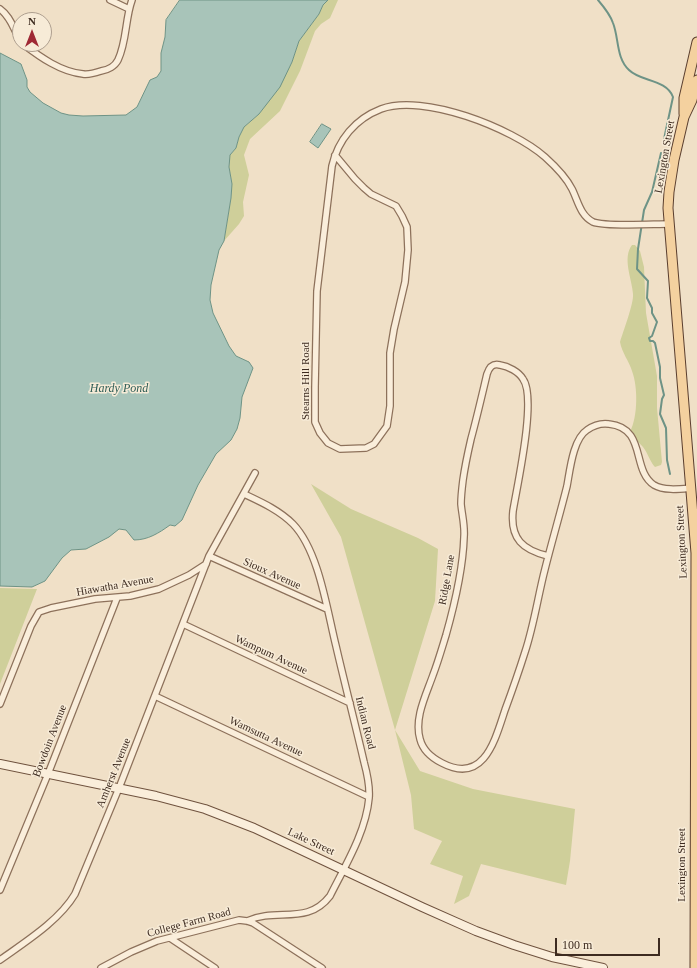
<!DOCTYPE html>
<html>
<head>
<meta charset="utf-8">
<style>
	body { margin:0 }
	#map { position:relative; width:697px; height:968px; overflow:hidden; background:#f0e0c7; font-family:Georgia,serif }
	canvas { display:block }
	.north { position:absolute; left:12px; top:12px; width:40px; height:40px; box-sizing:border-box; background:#f7ebd7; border:1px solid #ad9e8e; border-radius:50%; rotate:0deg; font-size:11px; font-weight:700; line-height:16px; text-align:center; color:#3d2b20 }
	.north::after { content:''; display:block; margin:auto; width:14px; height:18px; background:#9f2935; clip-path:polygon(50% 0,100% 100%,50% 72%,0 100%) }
	.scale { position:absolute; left:555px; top:938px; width:105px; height:18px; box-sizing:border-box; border:2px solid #3d2b20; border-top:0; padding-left:5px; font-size:12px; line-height:14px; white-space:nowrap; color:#3d2b20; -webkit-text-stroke:3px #f7ebd7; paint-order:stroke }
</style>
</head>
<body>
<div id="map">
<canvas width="697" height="968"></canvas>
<div class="north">N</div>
<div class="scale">100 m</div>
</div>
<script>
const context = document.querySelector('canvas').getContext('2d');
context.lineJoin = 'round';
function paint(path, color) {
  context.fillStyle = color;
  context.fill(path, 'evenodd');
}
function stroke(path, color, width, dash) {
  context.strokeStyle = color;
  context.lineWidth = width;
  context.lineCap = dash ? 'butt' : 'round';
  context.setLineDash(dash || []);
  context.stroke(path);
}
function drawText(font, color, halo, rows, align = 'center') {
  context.font = font + ' Georgia,serif';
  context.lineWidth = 3;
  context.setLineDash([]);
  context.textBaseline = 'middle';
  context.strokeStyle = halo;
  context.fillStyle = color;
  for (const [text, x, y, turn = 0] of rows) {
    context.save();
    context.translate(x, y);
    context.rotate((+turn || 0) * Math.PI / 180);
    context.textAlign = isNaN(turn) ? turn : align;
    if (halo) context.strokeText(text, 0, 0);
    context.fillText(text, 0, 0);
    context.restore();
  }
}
paint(new Path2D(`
	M328,0h10l-8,18 -9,6 -6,7 -15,40 -20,40 -30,28 -6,16 5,20 -6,27 1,14 -5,8 -15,17 7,-43 1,-14 -3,-17 1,-12 6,-7 3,-11 5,-10 15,-13 33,-52 7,-21 20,-27 4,-9z
	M632,245h3l5,6 4,16 2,46 11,63v32l5,54 -1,3 -6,2c-5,-5 -7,-14 -12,-20 -4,-5 -10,-9 -13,-15 8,-16 8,-45 2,-61 -3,-10 -10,-18 -12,-29 3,-10 14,-39 13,-48 -1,-15 -11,-36 -1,-49z
	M311,484l40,25 67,29 20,11 -3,52 -40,129 25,41 53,18 102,20 -5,52 -4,24 -85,-21 -12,32 -15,8 9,-28 -33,-12 12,-23 -28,-12 -3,-34 -16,-65 -54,-193z
	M0,588l37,1 -37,95z`), '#cfcf9a');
const water = new Path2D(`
	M180,0h148l-5,5 -4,9 -20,27 -7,21 -12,25 -21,27 -15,13 -5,10 -3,11 -6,7 -1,12 3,17 -1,14 -7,43 -5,9 -8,35 -1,15 3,13 16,33 7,10 13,6 4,6 -11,29 -2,21 -3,11 -6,11 -15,14 -18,31 -16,35 -7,6 -5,-1c-11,8 -22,15 -36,15l-8,-10 -7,-1 -10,8 -23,12 -15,1 -9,8 -17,23 -13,6 -32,-1v-533l21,11 6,16v7l3,5 13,11 18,10 8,2 14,1 43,-1 11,-8 13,-27 7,-3 4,-6v-18l4,-16 1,-17z
	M322,124l9,5 -13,19 -8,-6z`);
paint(water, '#a8c4b9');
stroke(water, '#6e9386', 1);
stroke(new Path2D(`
	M598,0c6,7 12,14 15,23 6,15 3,35 16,47 12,12 37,9 44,27l-9,42
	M661,153l-9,39 -8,18 -6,39 -1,20 11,12 -1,17 5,10v5l5,9 -5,14 -3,2 1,3h3l2,2 5,24v11l4,17 -2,4 -2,15 6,14 1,32 3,14`), '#6e9386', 2);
const street = new Path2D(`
	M110,0l19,9
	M0,9c11,8 13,20 20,30
	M23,44c17,13 38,28 60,30 6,1 12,-1 18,-3 7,-1 14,-5 17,-11 9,-19 7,-41 14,-60
	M335,155l20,24 9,9 7,6 25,12 6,10 5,11 1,23 -3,32 -11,47 -4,24v53l-3,20 -13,18 -8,4 -26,1 -12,-6 -8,-10 -5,-11v-35l2,-96 15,-125c6,-26 23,-47 49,-57 42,-16 131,19 164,48 10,9 21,20 27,32 6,12 8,26 21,33 12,5 60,2 76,2
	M244,494c17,8 35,16 49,30 26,27 34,86 43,122 9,39 19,77 28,116 3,11 6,24 5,36 -3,34 -24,68 -39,98 -23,30 -53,11 -83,25
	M209,556l118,53
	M548,556c-25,-6 -38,-17 -35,-45 4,-25 24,-113 10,-132 -4,-7 -15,-13 -23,-14 -8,-2 -11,3 -13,9 -5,21 -10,43 -16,65 -3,13 -6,27 -8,41 -1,8 -2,16 -2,24 1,11 4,22 3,33 -1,33 -9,66 -18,98 -4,13 -8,27 -13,40 -7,20 -19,43 -13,64 3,12 12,19 22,24 42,22 53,-23 63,-53 7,-19 14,-39 20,-58 9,-27 13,-56 20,-83 7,-28 15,-55 22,-83 3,-16 6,-47 20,-56 7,-5 15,-7 22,-6 38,4 22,46 45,61 10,6 26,4 37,3
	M183,624l167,79
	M155,696l214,101
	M0,704l31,-78 8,-14 12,-4 44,-9 35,-3 29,-7 30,-14 17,-11
	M0,890l48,-116 69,-176
	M170,938l45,30
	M0,960c25,-18 59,-39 75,-66l44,-106 90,-232 46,-83
	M101,968l30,-16 26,-11 82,-21 8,1 6,2 69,45`);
const secondary = new Path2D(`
	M0,764l156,32 49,13 49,19 168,79 54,24 38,14 38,12 51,11`);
const primary = new Path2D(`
	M684,114v-16l13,-56
	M695,968l1,-415 -28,-345 1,-16 5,-32 10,-43 8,-17 5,-20`);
stroke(street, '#8d715b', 8);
stroke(secondary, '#6f523e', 10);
stroke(primary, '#5b3f2f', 11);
stroke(street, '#faeedb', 5.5);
stroke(secondary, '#faeedb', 8);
stroke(primary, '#f4d19f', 9);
drawText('11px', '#3d2b20', '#f7ebd7', [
	["Lexington Street",665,157,-80],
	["Stearns Hill Road",306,381,-90],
	["Lexington Street",682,542,-93],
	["Sioux Avenue",272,574,24],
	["Ridge Lane",447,580,-80],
	["Hiawatha Avenue",115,586,-10],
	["Wampum Avenue",271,655,25],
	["Indian Road",365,723,76],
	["Wamsutta Avenue",266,737,25],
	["Bowdoin Avenue",50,741,-69],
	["Amherst Avenue",114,773,-68],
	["Lake Street",311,842,25],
	["Lexington Street",682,865,-90],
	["College Farm Road",189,923,-15]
]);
drawText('italic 12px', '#2e5d56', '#f7ebd7', [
	["Hardy Pond",119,389]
]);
</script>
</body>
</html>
